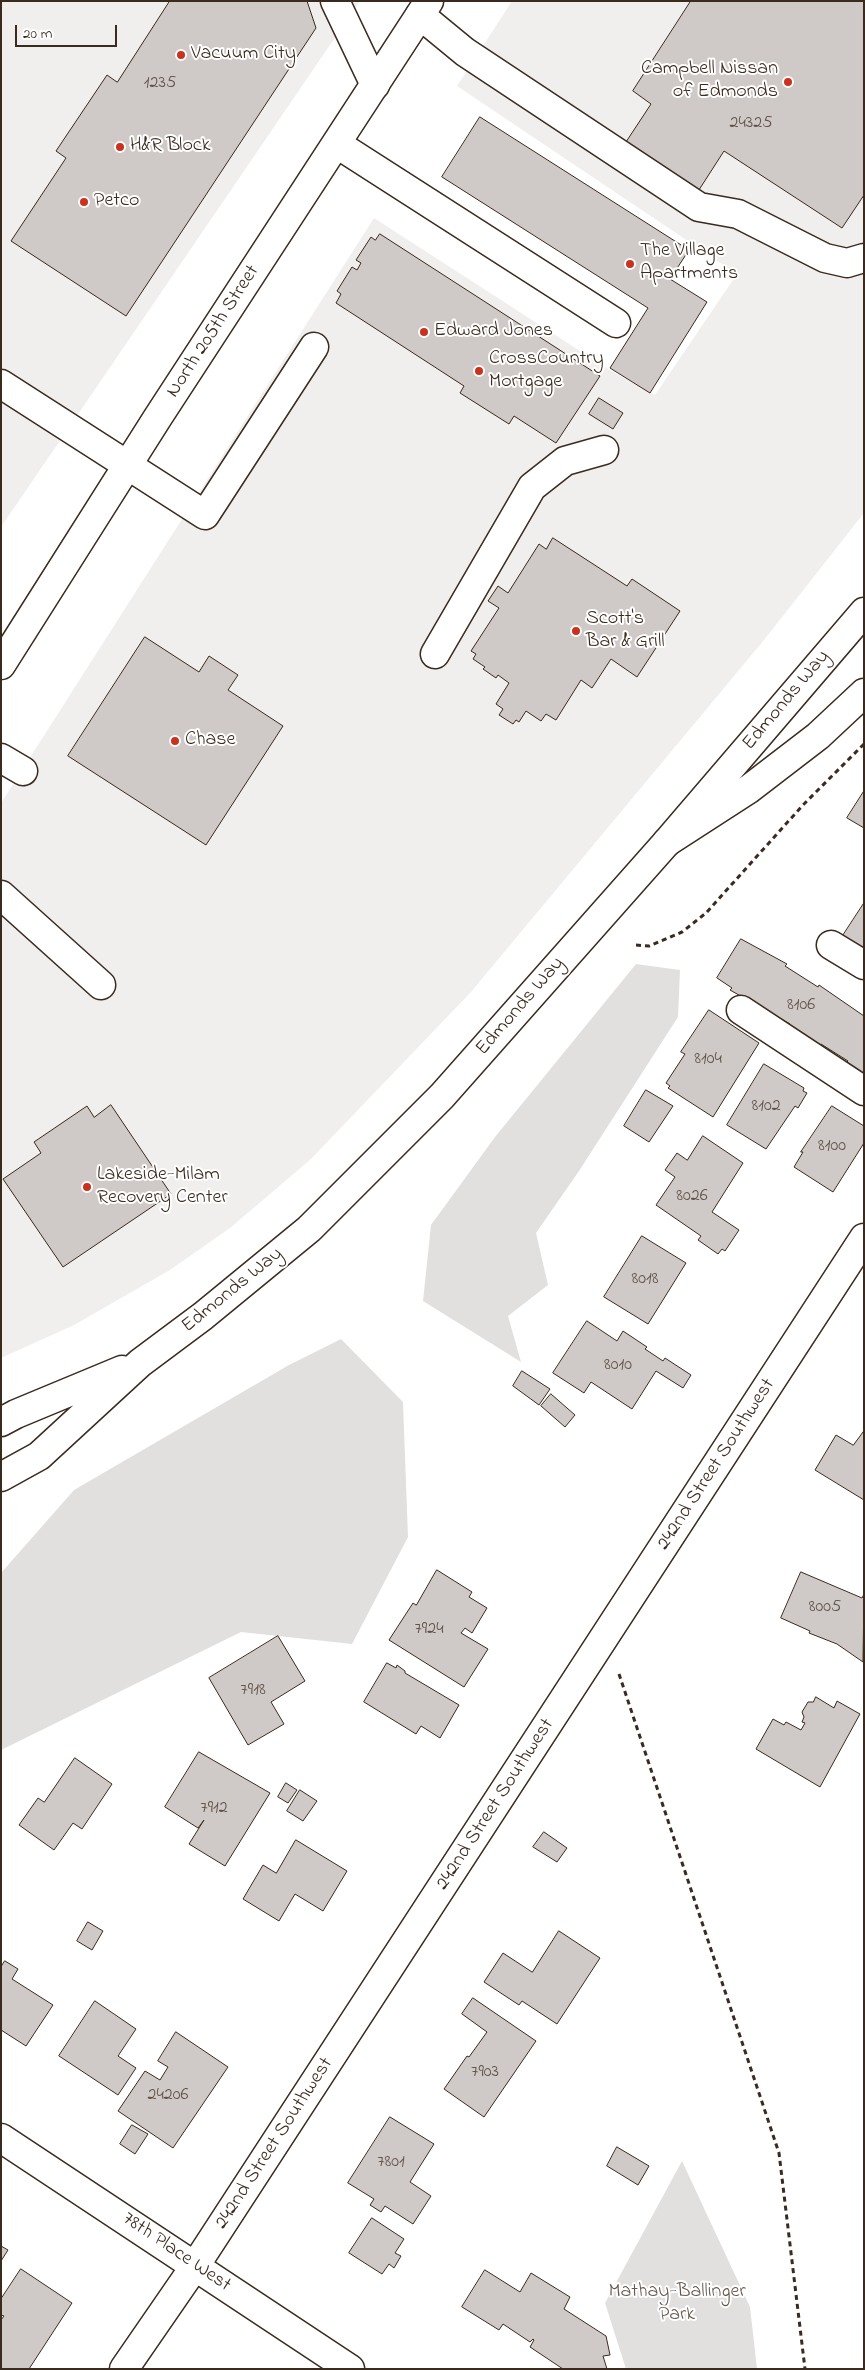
<!DOCTYPE html>
<html>
<head>
<meta charset="utf-8">
<style>
	body { margin:0 }
	#map { position:relative; width:865px; height:2370px; overflow:hidden; background:#fff; font-family:"Indie Flower",sans-serif }
	canvas { display:block }
	.frame { position:absolute; inset:0; border:2px solid #3b2a1e; pointer-events:none }
	.scale { position:absolute; left:15px; top:25px; width:102px; height:22px; box-sizing:border-box; border:2px solid #3b2a1e; border-top:0; padding-left:6px; font-size:15px; line-height:18px; white-space:nowrap; color:#3b2a1e; -webkit-text-stroke:4px #fff; paint-order:stroke }
</style>
</head>
<body>
<div id="map">
<canvas width="865" height="2370"></canvas>
<div class="frame"></div>
<div class="scale">20 m</div>
</div>
<script>
const context = document.querySelector('canvas').getContext('2d');
context.lineJoin = 'round';
function paint(path, color) {
  context.fillStyle = color;
  context.fill(path, 'evenodd');
}
function stroke(path, color, width, dash) {
  context.strokeStyle = color;
  context.lineWidth = width;
  context.lineCap = dash ? 'butt' : 'round';
  context.setLineDash(dash || []);
  context.stroke(path);
}
function drawText(font, color, halo, rows, align = 'center') {
  context.font = font + ' "Indie Flower",sans-serif';
  context.lineWidth = 4;
  context.setLineDash([]);
  context.textBaseline = 'middle';
  context.strokeStyle = halo;
  context.fillStyle = color;
  for (const [text, x, y, turn = 0] of rows) {
    context.save();
    context.translate(x, y);
    context.rotate((+turn || 0) * Math.PI / 180);
    context.textAlign = isNaN(turn) ? turn : align;
    if (halo) context.strokeText(text, 0, 0);
    context.fillText(text, 0, 0);
    context.restore();
  }
}
paint(new Path2D(`
	M1,1h359l-359,526z
	M512,1h352v512l-100,127 -293,352 -160,167 -81,69 -60,42 -96,55 -73,33v-555l373,-585 234,151 47,26 82,-121 -280,-188z`), '#f1efee');
paint(new Path2D(`
	M636,964l44,6 -2,47 -99,154 -43,62 12,52 -40,31 13,46 -98,-61 8,-76 64,-88z
	M341,1339l62,63 5,135 -56,107 -111,-12 -240,118v-177l73,-83 215,-125z
	M682,2161l68,146 7,62h-131l-21,-66z`), '#e2e0de');
const building = new Path2D(`
	M170,1h137l9,27 -190,288 -115,-75 55,-83 -10,-7 51,-76 10,7z
	M691,1h173v194l-22,33 -118,-77 -27,42 -73,-48 27,-41 -18,-13z
	M480,117l209,133 -19,29 37,23 -57,91 -40,-25 38,-60 -206,-131z
	M380,234l220,142 -44,67 -42,-27 -5,8 -49,-31 4,-7 -128,-83 5,-9 -4,-3 15,-24 5,3 4,-7 -5,-3 15,-23 4,3z
	M599,398l24,15 -10,16 -24,-15z
	M553,538l74,48 5,-7 48,32 -43,66 -26,-18 -19,29 -11,-8 -25,40 -10,-6 -5,7 -15,-10 -7,11 -3,-2 -3,4 -14,-9 4,-6 -7,-5 13,-21 -11,-8 -2,3 -13,-9 2,-2 -12,-8 3,-5 -5,-3 28,-43 -11,-7 10,-15 10,7 31,-49 7,5z
	M145,637l54,35 10,-16 29,19 -10,15 55,36 -77,119 -138,-89z
	M864,791v37l-17,-10z
	M864,903v48l-22,-14z
	M741,939l46,25 -2,2 33,21 1,-2 45,31v58l-18,-11 2,-2 -27,-17 -1,3 -32,-20 2,-3 -60,-34 2,-2 -15,-10z
	M709,1010l50,33 -46,74 -45,-29 2,-2 -4,-3 19,-29 -4,-2z
	M764,1064l40,24 -1,3 4,2 -9,15 -3,-2 -29,43 -39,-24z
	M646,1090l27,16 -24,36 -25,-16z
	M111,1105l60,89 -108,73 -60,-88 38,-26 -7,-11 53,-36 7,11z
	M832,1106l32,20v17l-31,49 -39,-25 9,-15h-2z
	M703,1136l40,27 -31,49 27,18 -14,21 -3,-2 -4,5 -20,-14 3,-4 -45,-31 19,-28 -10,-7 12,-17 10,7z
	M642,1236l44,27 -38,61 -44,-27z
	M587,1321l30,20 6,-10 24,16 -2,2 18,12 2,-3 26,17 -8,13 -27,-17 -24,38 -41,-27 -7,11 -31,-20z
	M522,1371l28,18 -11,16 -26,-19z
	M551,1394l24,21 -10,12 -24,-21z
	M864,1431v69l-49,-30 21,-35 17,10z
	M437,1570l35,22 -3,5 18,11 -15,25 -7,-5 -4,5 27,16 -24,38 -75,-47 24,-37 3,2z
	M801,1572l61,26 2,-4 -1,68 -26,-18 -28,-11 1,-2 -29,-13z
	M278,1636l27,45 -34,21 13,22 -36,21 -39,-67z
	M387,1663l9,5 1,-3 8,6v2l54,32 -19,33 -19,-12 -5,8 -52,-32z
	M816,1697l18,11 3,-7 23,13 -40,73 -64,-38 17,-30 11,6 2,-3 15,8 4,-7 -3,-1 2,-5 -2,-5 6,-10h5z
	M199,1752l71,41 -45,73 -36,-22 15,-24 -6,8 -33,-21z
	M75,1758l37,26 -30,45 -9,-6 -19,27 -35,-25 19,-27 6,4z
	M286,1783l11,7 -9,13 -10,-6z
	M300,1790l17,11 -14,20 -16,-10z
	M544,1832l23,16 -10,14 -24,-15z
	M296,1840l51,31 -24,40 -28,-17 -16,27 -36,-22 20,-34 13,8z
	M88,1922l15,9 -11,19 -15,-9z
	M559,1931l41,27 -43,66 -35,-23 -3,4 -35,-23 19,-29 29,19z
	M5,1961l13,8 -6,10 41,26 -27,41 -25,-16v-63z
	M473,1998l63,43 -52,76 -40,-28 23,-33 2,1 18,-25 -25,-18z
	M95,2001l41,28 -18,27 18,12 -18,27 -59,-39z
	M176,2032l52,35 -55,81 -55,-37 27,-40 15,9 8,-13 -10,-6z
	M390,2117l44,27 -24,38 21,14 -18,28 -28,-18 -4,6 -11,-7 4,-6 -26,-16z
	M132,2125l16,9 -13,20 -15,-10z
	M617,2147l32,19 -11,19 -31,-19z
	M372,2218l32,21 -9,14 6,3 -7,12 -5,-4 -7,10 -33,-21z
	M1,2246l7,4 -7,11z
	M21,2269l51,34 -43,66h-28v-49l3,-4 -3,-1v-16z
	M485,2270l35,22 11,-19 39,24 -6,12 42,27 4,19 -7,1 4,13h-44l-33,-22 4,-7 -1,-1 -3,3 -27,-18 -4,6 -37,-23z`);
paint(building, '#cfcac7');
stroke(building, '#3b2a1e', 1);
const minor = new Path2D(`
	M335,1l40,84
	M420,15l45,37 234,155 39,7 87,44 22,5 17,-5
	M337,144l279,179
	M1,384l204,131 109,-168
	M435,654l97,-167 33,-26 39,-11
	M1,758l22,13
	M1,895l100,90
	M831,945l33,20
	M741,1010l123,81
	M1,2138l349,231
	M124,2369l71,-103 669,-1028`);
const major = new Path2D(`
	M1,665l157,-248 271,-416
	M1,1422l15,-8 106,-44
	M1,1477l38,-21 101,-93 63,-47 106,-87 133,-133 225,-254 197,-230`);
const highway = new Path2D(`
	M667,842l82,-53 69,-53 46,-43`);
stroke(minor, '#3b2a1e', 31);
stroke(major, '#3b2a1e', 31);
stroke(highway, '#3b2a1e', 31);
stroke(new Path2D(`
	M636,945l13,1 33,-14 24,-19 97,-108 61,-61
	M619,1674l160,479 26,216`), '#3b2a1e', 3, [5, 4]);
stroke(minor, '#fff', 28);
stroke(major, '#fff', 28);
stroke(highway, '#fff', 28);
for (const [x, y, r, color] of [
	[181,55,5,"#c8321e"],
	[788,82,5,"#c8321e"],
	[120,147,5,"#c8321e"],
	[84,202,5,"#c8321e"],
	[630,264,5,"#c8321e"],
	[424,332,5,"#c8321e"],
	[479,371,5,"#c8321e"],
	[576,631,5,"#c8321e"],
	[175,741,5,"#c8321e"],
	[87,1187,5,"#c8321e"]
]) {
  const dot = new Path2D();
  dot.arc(x, y, r, 0, 2 * Math.PI);
  context.fillStyle = color;
  context.fill(dot);
  stroke(dot, '#fff', 2);
}
drawText('18px', '#605248', null, [
	["1235",160,84],
	["24325",751,124],
	["8106",801,1006],
	["8104",708,1060],
	["8102",766,1107],
	["8100",832,1147],
	["8026",692,1197],
	["8018",645,1280],
	["8010",618,1366],
	["8005",825,1608],
	["7924",429,1630],
	["7918",253,1691],
	["7912",214,1809],
	["7903",485,2073],
	["24206",168,2096],
	["7801",391,2163]
]);
drawText('20px', '#3b2a1e', '#fff', [
	["Vacuum City",191,55],
	["Campbell Nissan",778,70,"right"],
	["of Edmonds",778,93,"right"],
	["H&R Block",130,147],
	["Petco",94,202],
	["The Village",640,252],
	["Apartments",640,275],
	["Edward Jones",434,332],
	["CrossCountry",489,360],
	["Mortgage",489,383],
	["Scott's",586,620],
	["Bar & Grill",586,643],
	["Chase",185,741],
	["Lakeside-Milam",97,1176],
	["Recovery Center",97,1199]
], 'left');
drawText('20px', '#3b2a1e', '#fff', [
	["North 205th Street",214,332,-57],
	["Edmonds Way",787,701,-50],
	["Edmonds Way",521,1007,-49],
	["Edmonds Way",233,1291,-39],
	["242nd Street Southwest",717,1465,-57],
	["242nd Street Southwest",496,1805,-57],
	["242nd Street Southwest",275,2144,-57],
	["78th Place West",176,2253,34]
]);
drawText('20px', '#65584e', '#fff', [
	["Mathay-Ballinger",677,2293],
	["Park",677,2316]
]);
</script>
</body>
</html>
